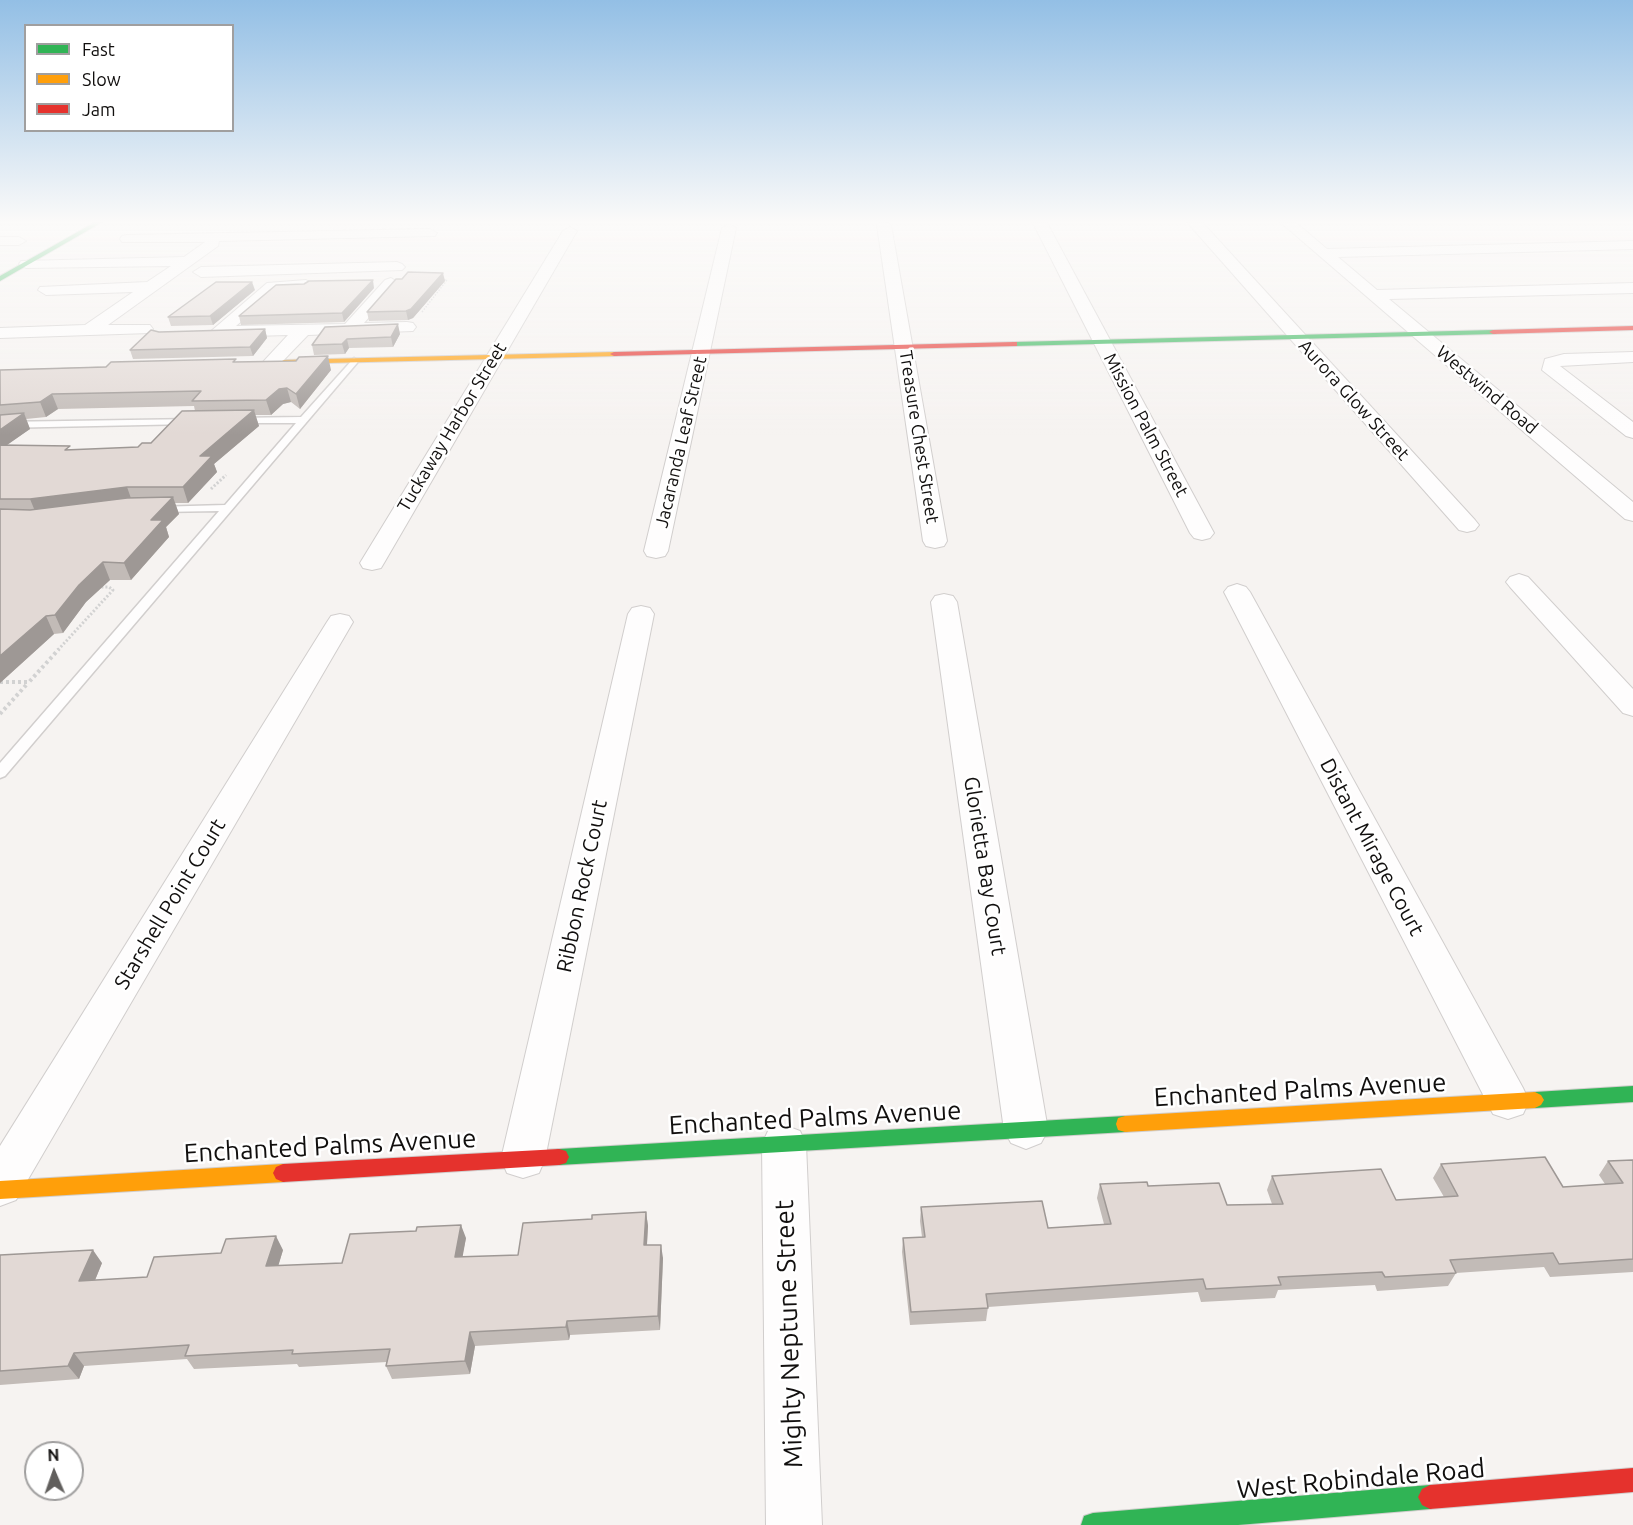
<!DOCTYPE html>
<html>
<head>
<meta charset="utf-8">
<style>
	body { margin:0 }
	#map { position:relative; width:1633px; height:1525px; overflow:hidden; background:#f6f3f1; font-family:Ubuntu,sans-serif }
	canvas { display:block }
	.legend { position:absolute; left:24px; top:24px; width:210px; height:108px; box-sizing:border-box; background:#fff; border:2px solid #a09f9f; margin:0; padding:8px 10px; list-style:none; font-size:18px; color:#110f0e }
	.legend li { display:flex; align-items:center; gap:12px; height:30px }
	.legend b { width:30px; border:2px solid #a09f9f }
	.north { position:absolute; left:24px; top:1441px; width:60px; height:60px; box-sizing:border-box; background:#fff; border:2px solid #a09f9f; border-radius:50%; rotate:358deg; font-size:16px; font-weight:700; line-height:24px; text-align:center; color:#110f0e }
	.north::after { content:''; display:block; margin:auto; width:21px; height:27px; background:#615f5d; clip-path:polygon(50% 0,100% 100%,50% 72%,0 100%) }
</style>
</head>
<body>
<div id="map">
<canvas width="1633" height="1525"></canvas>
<ul class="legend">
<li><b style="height:8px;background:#30b455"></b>Fast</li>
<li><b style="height:8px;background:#ff9f0a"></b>Slow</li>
<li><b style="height:8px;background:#e5322d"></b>Jam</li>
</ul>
<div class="north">N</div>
</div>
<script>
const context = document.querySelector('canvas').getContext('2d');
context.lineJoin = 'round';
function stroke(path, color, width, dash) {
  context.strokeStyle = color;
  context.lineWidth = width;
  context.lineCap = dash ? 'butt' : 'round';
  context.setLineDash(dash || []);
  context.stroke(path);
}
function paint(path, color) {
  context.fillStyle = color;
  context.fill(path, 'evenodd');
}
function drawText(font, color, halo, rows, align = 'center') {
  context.font = font + ' Ubuntu,sans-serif';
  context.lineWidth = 5;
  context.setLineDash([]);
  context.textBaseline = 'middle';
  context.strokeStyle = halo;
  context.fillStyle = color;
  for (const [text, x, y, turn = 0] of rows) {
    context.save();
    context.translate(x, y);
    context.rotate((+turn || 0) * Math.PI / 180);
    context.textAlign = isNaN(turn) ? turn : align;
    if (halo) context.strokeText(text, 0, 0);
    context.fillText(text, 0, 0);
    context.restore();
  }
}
const lane = new Path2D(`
	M354,358l4,3 -1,2 -352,413 -5,2v-15l219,-252 -60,1 -6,-3 2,-2 70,-2 71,-82h-59l-5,-3 2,-2 67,-1z
	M195,419l2,2 -5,3 -192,4v-6z`);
const street = new Path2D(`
	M883,221l8,4 56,316 -3,5 -9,2 -9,-2 -3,-5 -46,-316z
	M1032,221h14l168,312 -4,5 -8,2 -8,-2 -4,-5z
	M1186,221h15l274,299 4,5 -4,5 -8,2 -8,-2z
	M1279,221h15l33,28 306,-8v8l-295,8 39,33 256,-7v10l-244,6 244,203v19l-8,-2z
	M729,224l7,4 -68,323 -3,5 -9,2 -9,-2 -3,-5 78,-323z
	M570,227l7,4 -193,332 -3,5 -9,2 -9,-2 -3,-5 203,-332z
	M430,229l7,4 -2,3 -216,5 -1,5 -110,79h42l3,4 -3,4 -150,5v-10l85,-3 48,-33 -87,3 -8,-5 2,-3 107,-5 24,-16 -145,2 -7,-4 2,-3 163,-4 21,-15h-83l-2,-3 2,-3 5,-1z
	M0,237h19l7,4 -7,4h-19z
	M397,262l5,2 3,3 -3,3 -201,7 -8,-5 8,-5z
	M391,278l8,5 -35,40 43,-1 6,1 3,4 -3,4 -105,4 -31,32h-12l-3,-4 26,-28 -69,2 -6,-1 -3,-4 57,-49 39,-3 8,5 -8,5 -29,1 -41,35 109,-2 40,-44z
	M1633,352v10l-73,4 73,56v16l-7,-2 -84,-66 3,-11 19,-5z
	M1519,574l9,3 105,112v27l-10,-3 -113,-126 -4,-5 4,-5z
	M1237,584l9,3 4,5 273,496 6,13 -6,13 -15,5 -15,-5 -269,-522 4,-5z
	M944,594l9,2 4,6 91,528 -7,13 -15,6 -15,-6 -7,-13 -73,-528 4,-6z
	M641,606l9,2 4,6 -109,545 -6,14 -16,5 -16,-5 -6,-14 127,-545 4,-6z
	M340,614l9,2 4,6 -337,578 -16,6v-60l327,-524 4,-6z
	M784,1125l16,6 6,13 16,381h-56l-4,-381 6,-13z`);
const fast = new Path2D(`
	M97,221h7l-104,60v-5z
	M1493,330h3v4l-482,12 -4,-2 4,-2z
	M1633,1086v16l-98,6 -6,-3 -3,-5 3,-5 6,-3z
	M1125,1116l7,2 2,6 -2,6 -7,2 -566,33 -7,-2 -3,-6 3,-6 7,-2z
	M1430,1485l8,4 4,8 -4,8 -8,4 -192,16h-157l3,-9 9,-3z`);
const slow = new Path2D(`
	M614,352l4,2 -1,2 -333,8 -4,-2 4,-2z
	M1535,1092l6,3 3,5 -3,5 -6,3 -410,24 -7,-2 -2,-6 2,-6 7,-2z
	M283,1164l7,3 3,6 -3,6 -7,3 -283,17v-18z`);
const jam = new Path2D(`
	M1633,326v4l-140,4 -4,-2 4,-2z
	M1014,342h3v4l-403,10 -4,-2 4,-2z
	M559,1149l7,2 3,6 -3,6 -7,2 -276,17 -7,-3 -3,-6 3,-6 7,-3z
	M1633,1468v24l-203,17 -8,-4 -4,-8 4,-8 8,-4z`);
stroke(lane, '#d1cecd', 3);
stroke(street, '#d1cecd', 2);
stroke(fast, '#d1cecd', 2);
stroke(slow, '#d1cecd', 2);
stroke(jam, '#d1cecd', 2);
stroke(new Path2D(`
	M422,312l25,-32 -8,-1`), '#d2d2d2', 1.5, [1.5, 1.5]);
stroke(new Path2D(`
	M211,489l15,-14
	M58,650l55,-60 -4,-3h-12`), '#d2d2d2', 3, [2, 2]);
stroke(new Path2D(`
	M0,682h29l30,-33
	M0,714l28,-31`), '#d2d2d2', 4, [3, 3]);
paint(lane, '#fefdfd');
paint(street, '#fefdfd');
paint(fast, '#30b455');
paint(slow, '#ff9f0a');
paint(jam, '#e5322d');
paint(new Path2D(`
	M445,281l-32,37 -5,2 -39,1 -2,-9z
	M374,288l-30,34 -103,3 -2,-9z
	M255,290l-42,35 -42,1 -3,-9z
	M325,327l75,7 -7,13 -44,1 -4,6 -31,1 -2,-10z
	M265,329l2,9 -14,18 -120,3 -3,-9 29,-18z
	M237,362l94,8 -31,39 -9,-7 -8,2 -12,11h-16l4,11 -45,38 3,8 -29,31h-13l4,11 -13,13 3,10 -38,43h-21l-24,22 -23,31 -9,1 -54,49v-313zM194,406l1,5 -44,32 -13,4 -67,3 -65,-5 24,-16 -4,-10 20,-2 12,-8z
	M1633,1160v112l-83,5 -6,-10 -88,6 -8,13 -71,5 -2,-6 -97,5 -3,8 -74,4 -3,-10 -210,15 -2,14 -76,4 -8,-73 1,-14 19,-1 -2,-16 1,-14 127,21 56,-4 -7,-26 3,-14 48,2 79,19 45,-1 -5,-14 5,-14 124,24 48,-3 -11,-19 8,-14 122,23 42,-3 -6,-9 9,-14z
	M646,1212l2,14 -1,19 16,13 -3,72 -90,5 -1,5 -94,6 -5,28 -78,5 -6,-13 1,-4 -88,5 -2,-3 -103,5 -7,-10 -103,7 -5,13 -79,6v-130l102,8 -7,17 52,-3 136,-27 -5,16 64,-3 124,-25 -4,19 56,-2 74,-36z`), '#c2bbb7');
paint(new Path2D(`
	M443,273l2,8 -32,37 -5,2 -2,-9z
	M373,280l1,8 -30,34 -2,-9z
	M252,282l3,8 -42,35 -3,-9z
	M398,324l2,10 -7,13 -2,-10z
	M265,329l2,9 -14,18 -3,-9z
	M347,339l2,9 -4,6 -3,-10z
	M328,356l3,14 -31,39 -4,-15z
	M287,388l4,14 -8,2 -12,11 -5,-15 13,-11z
	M52,394l6,15 -12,8 -6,-15z
	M254,410l5,16 -45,38 3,8 -29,31 -5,-16 17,-31z
	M24,413l6,16 -30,21v-20z
	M127,487l6,17 -96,12 -7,-17z
	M173,497l6,17 -13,13 3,10 -38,43 -7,-17 27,-43z
	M103,562l7,18 -24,22 -23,31 -8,-18 24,-30z
	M46,616l8,18 -54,49v-27z
	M646,1212l2,14 -2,33 -2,-14z
	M461,1225l5,13 -6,33 -5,-14z
	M276,1236l7,14 -9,30 -8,-14z
	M661,1245l2,13 -3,72 -2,-14z
	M93,1250l9,13 -13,32 -10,-14z
	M567,1321l3,14 -1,5 -3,-13z
	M470,1332l5,14 -5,28 -5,-13z
	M74,1353l10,13 -5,13 -11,-13z`), '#9e9895');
const building = new Path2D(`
	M408,272l35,1 -32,36 -5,2 -39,1 29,-33h6z
	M373,280l-31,33 -103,3 37,-31 28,-1 5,-3z
	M216,282h36l-42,34 -42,1z
	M398,324l-7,13 -44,2 -5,5 -30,1 13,-18z
	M265,329l-15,18 -120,3 21,-20 8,2z
	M328,356l-32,38 -9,-6 -8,1 -13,11 -74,1 9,-10 -149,3 -12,8 -40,3v-35l106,-3 5,-5 125,-3 -3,3 63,-1 3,-4z
	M254,410l-54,46h12l-29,31h-56l-97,12h-30v-54l70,1 -5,4 73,-3 4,-4h9l31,-32z
	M24,413l-24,17v-15z
	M173,497l-22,23h12l-39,43 -21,-1 -24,23 -24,30 -9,1 -46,40v-147l30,1 97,-12z
	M1545,1157l18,30 60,-4 -15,-22 25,-1v99l-74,5 -6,-11 -103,7 6,13 -71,4 -3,-5 -104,5 3,8 -75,4 -3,-10 -217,15 2,14 -77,4 -8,-74 22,-1 -4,-30 121,-6 6,27 63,-4 -11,-40 47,-2 1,4 71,-3 8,22 56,-1 -11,-28 109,-7 15,31 62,-4 -17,-32z
	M646,1212l-2,33h17l-3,71 -91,5 -1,6 -96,5 -5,29 -79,5 4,-17 -98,5 1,-4 -108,6 4,-11 -115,8 -6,13 -68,5v-116l93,-5 -14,31 68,-4 7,-20 67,-4 5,-14 50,-3 -10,30 76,-3 8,-29 66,-3 1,-4 44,-2 -6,32 63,-2 5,-32 69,-4v-4z`);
paint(building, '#e2d9d5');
stroke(building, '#9e9895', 1.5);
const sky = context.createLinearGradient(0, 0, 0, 435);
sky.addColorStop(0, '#93bfe5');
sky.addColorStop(0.51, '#fbfaf9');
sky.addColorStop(1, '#fbfaf900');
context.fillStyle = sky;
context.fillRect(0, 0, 1633, 435);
drawText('18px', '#110f0e', '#fff', [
	["Westwind Road",1487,390,40],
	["Aurora Glow Street",1354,400,48],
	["Mission Palm Street",1146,425,62],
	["Tuckaway Harbor Street",452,427,-59],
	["Treasure Chest Street",919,437,81],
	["Jacaranda Leaf Street",681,442,-77]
]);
drawText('21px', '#110f0e', '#fff', [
	["Distant Mirage Court",1372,847,62],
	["Glorietta Bay Court",985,866,81],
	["Ribbon Rock Court",582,886,-78],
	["Starshell Point Court",170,904,-59]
]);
drawText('26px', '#110f0e', '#fff', [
	["Enchanted Palms Avenue",1300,1090,-3],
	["Enchanted Palms Avenue",815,1118,-3],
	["Enchanted Palms Avenue",330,1146,-3],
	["Mighty Neptune Street",789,1334,-92],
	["West Robindale Road",1361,1479,-5]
]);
</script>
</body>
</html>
